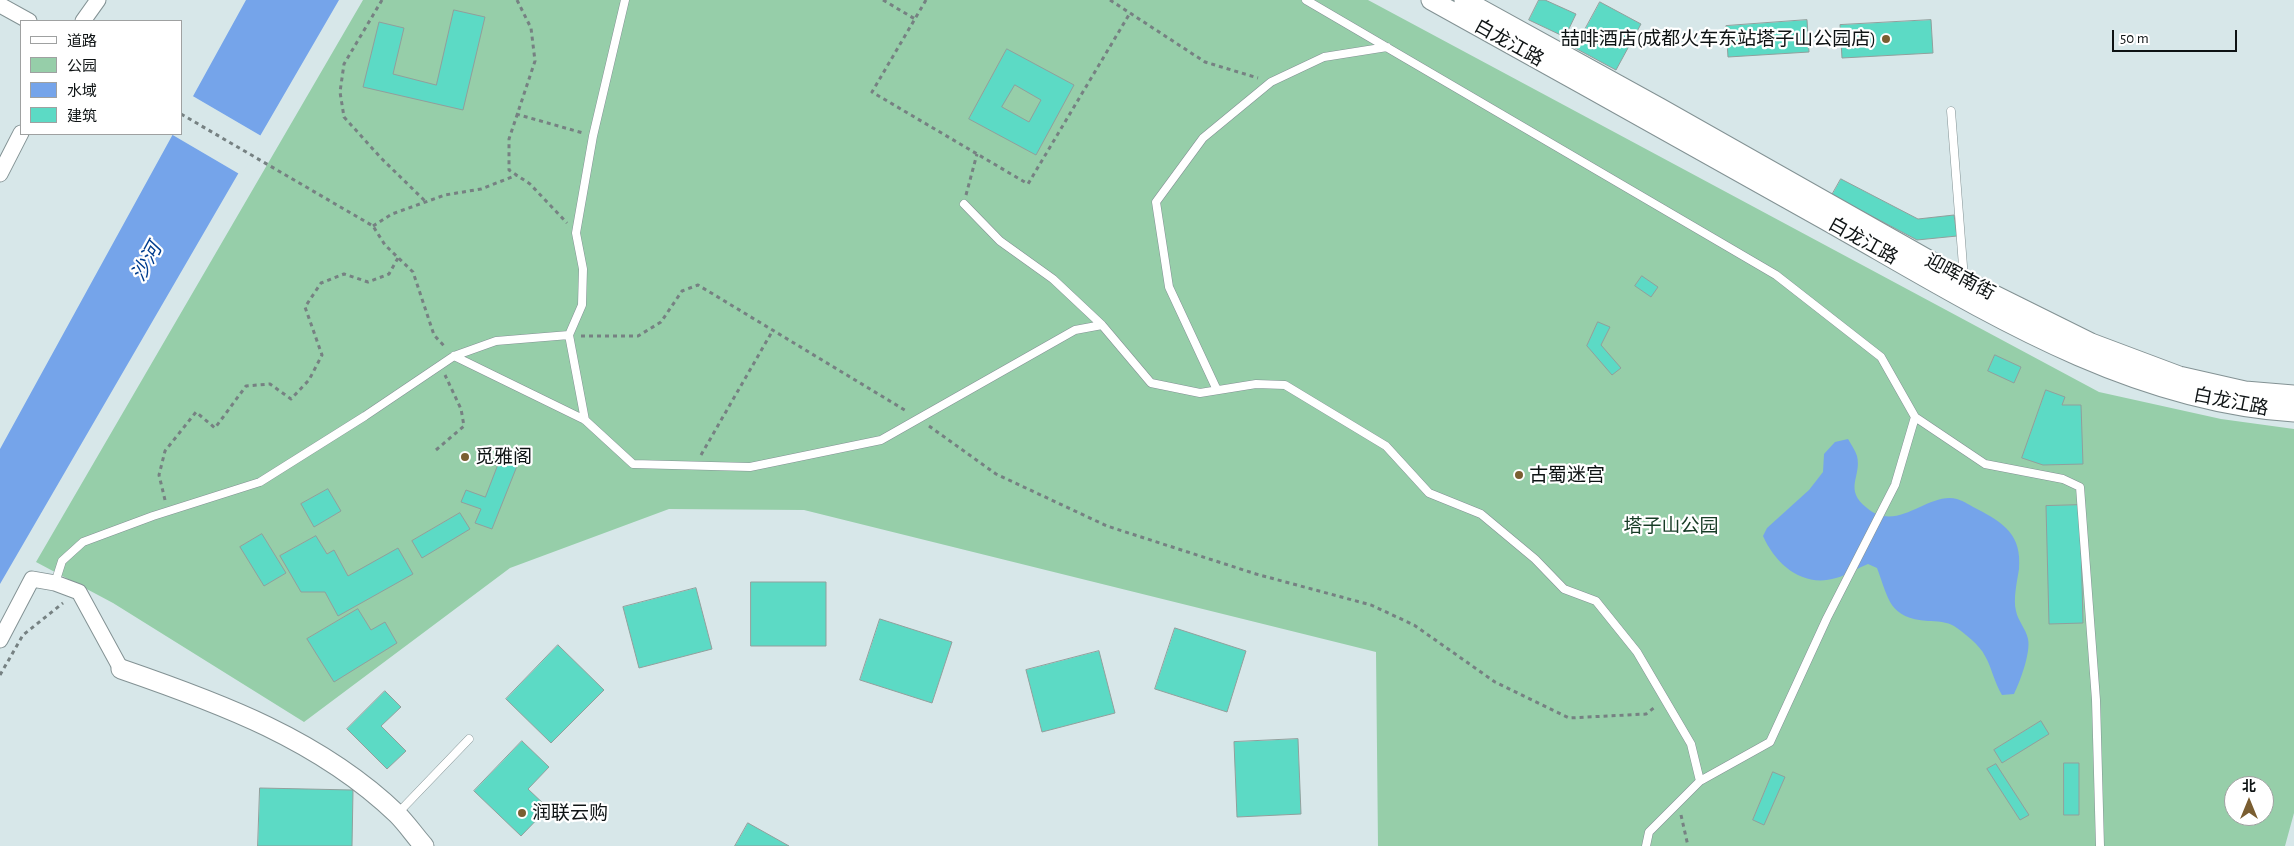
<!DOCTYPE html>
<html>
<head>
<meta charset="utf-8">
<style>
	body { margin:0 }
	#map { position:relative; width:2294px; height:846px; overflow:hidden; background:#d7e7e9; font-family:"Alegreya Sans","Noto Sans SC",sans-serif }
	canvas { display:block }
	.legend { position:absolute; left:20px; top:20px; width:162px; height:115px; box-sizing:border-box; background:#fff; border:1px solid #9fa1a1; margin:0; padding:6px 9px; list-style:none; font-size:15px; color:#0e1314 }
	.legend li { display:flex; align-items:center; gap:10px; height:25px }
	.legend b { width:25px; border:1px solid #9fa1a1 }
	.north { position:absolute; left:2224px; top:776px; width:50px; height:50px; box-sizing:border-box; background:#fff; border:1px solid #9fa1a1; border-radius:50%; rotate:0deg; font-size:14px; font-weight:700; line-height:20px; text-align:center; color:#0e1314 }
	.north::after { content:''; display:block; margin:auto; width:18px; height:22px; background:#7a5e31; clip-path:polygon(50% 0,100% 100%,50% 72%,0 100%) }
	.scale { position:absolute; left:2112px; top:30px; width:125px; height:22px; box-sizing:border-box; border:2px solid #0e1314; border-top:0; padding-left:6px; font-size:15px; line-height:18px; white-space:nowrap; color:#0e1314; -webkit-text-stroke:4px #fff; paint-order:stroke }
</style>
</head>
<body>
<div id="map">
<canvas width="2294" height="846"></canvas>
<ul class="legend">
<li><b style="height:6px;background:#fff"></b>道路</li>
<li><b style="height:14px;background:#96cea9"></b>公园</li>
<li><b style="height:14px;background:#75a4ea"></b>水域</li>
<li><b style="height:14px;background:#5cdac5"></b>建筑</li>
</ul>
<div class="north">北</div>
<div class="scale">50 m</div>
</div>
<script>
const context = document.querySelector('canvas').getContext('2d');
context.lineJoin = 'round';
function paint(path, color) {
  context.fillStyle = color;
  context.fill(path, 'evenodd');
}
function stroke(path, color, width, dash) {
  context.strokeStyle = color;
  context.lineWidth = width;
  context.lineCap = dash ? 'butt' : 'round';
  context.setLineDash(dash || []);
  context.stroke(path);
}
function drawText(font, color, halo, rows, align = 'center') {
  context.font = font + ' "Alegreya Sans","Noto Sans SC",sans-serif';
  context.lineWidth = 4.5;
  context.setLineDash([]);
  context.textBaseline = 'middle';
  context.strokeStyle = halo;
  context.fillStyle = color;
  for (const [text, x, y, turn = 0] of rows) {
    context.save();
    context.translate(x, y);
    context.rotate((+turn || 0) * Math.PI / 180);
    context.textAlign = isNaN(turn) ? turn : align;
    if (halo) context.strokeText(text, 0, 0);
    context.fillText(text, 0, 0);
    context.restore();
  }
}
paint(new Path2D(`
	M363,0h1005l731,392 122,27 73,10v384l-9,33h-907l-2,-194 -572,-142 -135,-1 -159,59 -206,154 -191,-119 -77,-41zM2234,786h30v30h-30z`), '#96cea9');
paint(new Path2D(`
	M246,0h93l-339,584v-135l173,-315h8v-16z
	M1848,439c3,5 7,11 9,17 5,21 -14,33 10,52 31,26 61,-17 90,-9 7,2 14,7 20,10 27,14 45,26 42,60 -2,13 -6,30 -3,42 2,10 10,18 12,28 3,13 -8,43 -14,55l-12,1c-8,-13 -10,-27 -17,-39 -5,-11 -21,-23 -31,-30 -6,-4 -18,-5 -26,-5 -39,-3 -39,-21 -51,-53l-9,-4c-11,4 -20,11 -32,14 -33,10 -60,-13 -73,-42l4,-8 42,-38 14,-18 1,-18 11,-12z`), '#75a4ea');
paint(new Path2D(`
	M191,95l72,42 -22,38 -70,-41h10v-21z`), '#d7e7e9');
const building = new Path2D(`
	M1539,0h6l31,14 -11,23 -36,-17z
	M1600,2l41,22 -25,46 -41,-22z
	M454,10l31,7 -22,93 -100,-23 16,-65 25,6 -11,46 43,11z
	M1807,20l2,32 -81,5 -2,-31z
	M1931,20l2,33 -91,5 -2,-33z
	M1007,49l67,36 -38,70 -67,-36z
	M1015,85l26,15 -12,22 -27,-15z
	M1841,179l77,40 36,-4 3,21 -40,4 -85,-45z
	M1642,276l16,11 -7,10 -16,-11z
	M1598,322l12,5 -9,18 20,23 -9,7 -25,-29z
	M1995,355l26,12 -7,16 -26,-12z
	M2046,390l19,7 -3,8h19l2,59 -40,1 -21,-7z
	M502,455l17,6 -27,68 -17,-6 6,-14 -20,-7 5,-12 19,7z
	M328,489l13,22 -27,16 -13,-23z
	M2080,505l3,118 -34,1 -3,-118z
	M460,513l10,16 -48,29 -10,-17z
	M262,534l24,39 -22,13 -24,-39z
	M316,536l11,18 7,-4 14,26 50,-28 15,26 -75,42 -13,-24h-24l-21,-36z
	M751,582h75v64h-75z
	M696,588l16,61 -73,19 -16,-61z
	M358,609l13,21 14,-8 12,21 -63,39 -27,-43z
	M880,619l72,23 -20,61 -72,-23z
	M1175,628l71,23 -19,61 -72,-23z
	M558,645l46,45 -53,53 -45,-44z
	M1099,651l16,62 -73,19 -16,-62z
	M385,691l16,16 -20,19 25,25 -19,18 -40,-40z
	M2041,721l8,13 -47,29 -8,-13z
	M1298,739l3,75 -64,3 -3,-75z
	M522,741l27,26 -21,22 20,19 -27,28 -47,-45z
	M2064,763h15v52h-15z
	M1996,764l33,51 -9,5 -33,-51z
	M1773,772l12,5 -21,48 -11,-5z
	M260,788l93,2 -1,56h-94z
	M748,823l41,23h-54z`);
paint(building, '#5cdac5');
stroke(building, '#919f9c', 1);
const service = new Path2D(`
	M1306,0l470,275 105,82 34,60 70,47 78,15 17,8 16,213 4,146
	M1951,111l13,168
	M964,204l36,37 53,38 49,46
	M454,356l131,64 48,44 117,3 131,-27 194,-110 27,-5 49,58 49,10 56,-9 29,1 101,61 43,47 52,21 54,45 29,30 32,12 41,51 54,92 9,37 -51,51 -3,14
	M1217,390l-48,-103 -13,-85 47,-64 68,-56 53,-25 63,-10
	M585,420l-16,-85 13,-30 1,-36 -7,-36 17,-97 32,-136
	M55,583l7,-22 21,-19 70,-26 107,-34 105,-66 89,-60 42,-15 73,-6
	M1700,781l70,-39 57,-124 68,-133 20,-68
	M398,813l71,-74`);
const minor = new Path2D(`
	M0,5l29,16
	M83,21l15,-21
	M0,174l21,-41
	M0,640l32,-61 23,4 24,9 42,77`);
const tertiary = new Path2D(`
	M1431,0c130,72 259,144 389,217 148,83 299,184 474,195
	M1464,0l196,108 304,172 127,63 88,33 66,15 49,4
	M121,669c99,34 199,71 276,145 10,10 18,22 27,32`);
stroke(service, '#839294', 9);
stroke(minor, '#839294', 17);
stroke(tertiary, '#839294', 21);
stroke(new Path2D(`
	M382,0l-38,64 -4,28 4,25 37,41 45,44
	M517,0l14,28 4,33 -26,78v31l21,14 37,39
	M883,0l32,19
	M926,0l-54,92 156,92 102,-171
	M1110,0l95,62 53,16
	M181,114l192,112 12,19 28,27 21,63 12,13
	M516,114l67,19
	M966,195l11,-41
	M373,226l19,-12 53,-19 36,-6 36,-14
	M581,336h57l23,-14 21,-31 16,-6 210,127
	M929,426l67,48 111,52 149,48 115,31 43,20 81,57 74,36 77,-4 9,-7
	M436,450l28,-24 -3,-17 -16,-34
	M701,455l72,-125
	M165,500l-6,-25 6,-24 31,-39 19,16 31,-42 24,-2 21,15 18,-19 13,-25 -17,-48 16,-24 23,-9 24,8 21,-8 9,-16
	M0,675l23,-40 40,-32
	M1681,815l7,31`), '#768182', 3, [4, 4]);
stroke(service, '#fff', 8);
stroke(minor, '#fff', 15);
stroke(tertiary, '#fff', 19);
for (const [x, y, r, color] of [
	[1886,39,5,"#7a5e31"],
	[465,457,5,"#7a5e31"],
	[1519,475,5,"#7a5e31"],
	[522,813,5,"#7a5e31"]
]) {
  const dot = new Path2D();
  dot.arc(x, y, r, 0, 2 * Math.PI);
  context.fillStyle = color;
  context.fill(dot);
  stroke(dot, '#fff', 2);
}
drawText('19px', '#0e1314', '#fff', [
	["喆啡酒店(成都火车东站塔子山公园店)",1876,39,"right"],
	["觅雅阁",475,457],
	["古蜀迷宫",1529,475],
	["润联云购",532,813]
], 'left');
drawText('19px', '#0e1314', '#fff', [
	["白龙江路",1509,43,29],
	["白龙江路",1863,241,29],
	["迎晖南街",1960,277,28],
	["白龙江路",2231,402,11]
]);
drawText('19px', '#173c26', '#fff', [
	["塔子山公园",1671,526]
]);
drawText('italic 20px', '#003d8e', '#fff', [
	["沙河",147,262,-61]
]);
</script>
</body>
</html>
